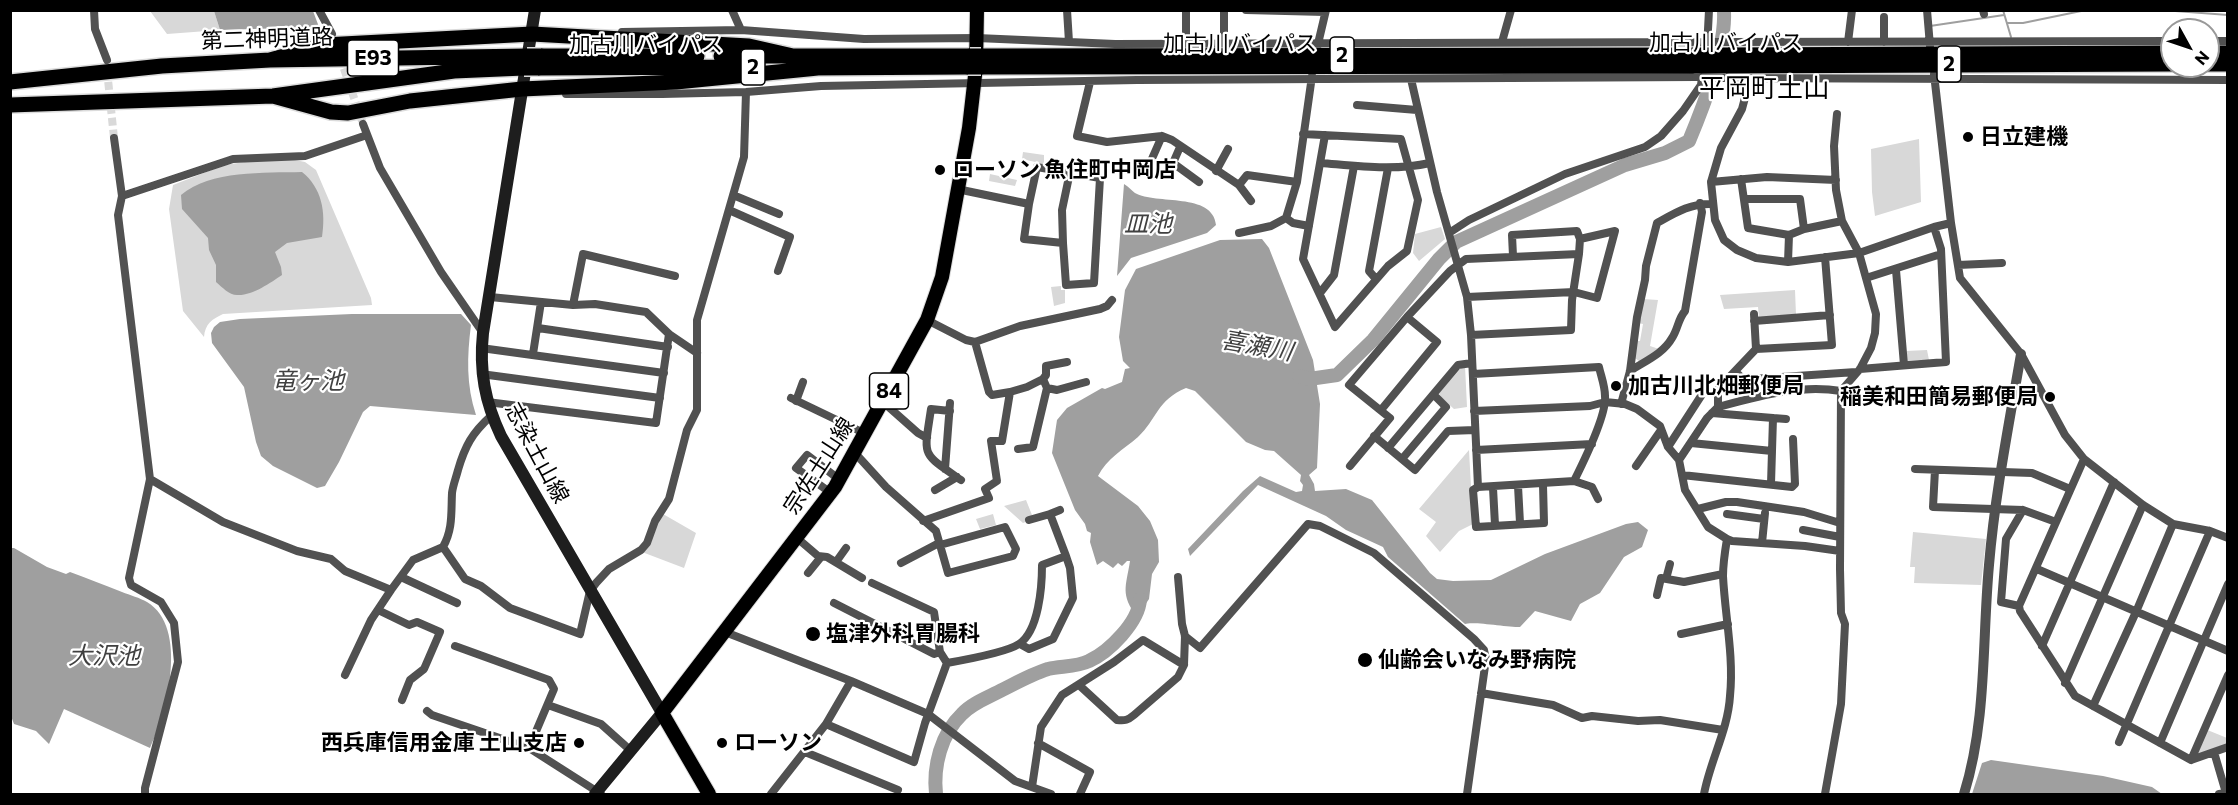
<!DOCTYPE html>
<html>
<head>
<meta charset="utf-8">
<style>
	body { margin:0 }
	#map { position:relative; width:2238px; height:805px; overflow:hidden; background:#fff; font-family:Commissioner,sans-serif }
	canvas { display:block }
	.frame { position:absolute; inset:0; border:12px solid #000; pointer-events:none }
	.north { position:absolute; left:2160px; top:18px; width:60px; height:60px; box-sizing:border-box; background:#fff; border:2px solid #999; border-radius:50%; rotate:130deg; font-size:16px; font-weight:700; line-height:24px; text-align:center; color:#000 }
	.north::after { content:''; display:block; margin:auto; width:21px; height:27px; background:#000; clip-path:polygon(50% 0,100% 100%,50% 72%,0 100%) }
</style>
</head>
<body>
<div id="map">
<canvas width="2238" height="805"></canvas>
<div class="frame"></div>
<div class="north">N</div>
</div>
<script>
const context = document.querySelector('canvas').getContext('2d');
context.lineJoin = 'round';
function paint(path, color) {
  context.fillStyle = color;
  context.fill(path, 'evenodd');
}
function stroke(path, color, width, dash) {
  context.strokeStyle = color;
  context.lineWidth = width;
  context.lineCap = dash ? 'butt' : 'round';
  context.setLineDash(dash || []);
  context.stroke(path);
}
function drawText(font, color, halo, rows, align = 'center') {
  context.font = font + ' Commissioner,"Noto Sans JP",sans-serif';
  context.lineWidth = 4.5;
  context.setLineDash([]);
  context.textBaseline = 'middle';
  context.strokeStyle = halo;
  context.fillStyle = color;
  for (const [text, x, y, turn = 0] of rows) {
    context.save();
    context.translate(x, y);
    context.rotate((+turn || 0) * Math.PI / 180);
    context.textAlign = isNaN(turn) ? turn : align;
    if (halo) context.strokeText(text, 0, 0);
    context.fillText(text, 0, 0);
    context.restore();
  }
}
paint(new Path2D(`
	M150,11h64l6,19 -53,4z
	M1919,139l2,63 -46,14 -3,-24 -1,-43z
	M1023,152l21,3v9l-22,-5z
	M290,159l15,3 11,8 55,128 1,7 -149,9c-11,5 -18,10 -19,23l-21,-26 -14,-102 4,-24 51,-20 28,-4z
	M990,174l27,6 -2,6 -26,-5z
	M1441,227l4,12 -26,22 -6,-8 2,-19z
	M1061,286v4h4v13l-11,3 -3,-19z
	M1795,290l1,25 -37,3 -1,-11 -34,2 -4,-14z
	M1643,299l15,1 -8,46 9,3 -19,13 -5,-4 1,-17h4l3,-17 -5,-1z
	M1927,350l2,10 -22,1v-10z
	M1465,366l2,41 -13,2 -13,-12 -2,-4 23,-26z
	M1469,450l4,74 -14,7 -19,21 -14,-16 10,-14 -17,-13z
	M1026,500l6,15 -4,6 -5,2 -19,-17z
	M663,514l33,19 -12,35 -42,-16z
	M993,514l3,11 -16,4 -4,-10z
	M1913,532l73,7 -5,46 -67,-2 1,-16h-5z
	M2205,729l22,9v9l-36,13z`), '#d8d8d8');
paint(new Path2D(`
	M214,11h99l6,16 -99,3z
	M1723,11h8l-4,27h-8z
	M302,172c20,16 24,40 20,65l-35,6 -12,9 6,15 1,8c-12,8 -30,21 -45,20 -8,0 -15,-8 -21,-13v-17l-7,-15 -1,-12 -26,-29 -1,-14c29,-25 84,-22 121,-23z
	M1124,184c5,3 7,6 11,9 21,12 78,-1 81,32l-9,8 -76,25 -14,18z
	M1262,239l7,9 44,112 7,44 -3,64 -8,7 5,9 1,7 31,-2 26,11 58,73 7,6 16,2 38,-1 54,-26 81,-30 12,-2 10,8 -6,17 -18,10 -24,36 -20,11 -9,17 -36,-10 -15,16c-13,0 -48,-6 -55,-3l-77,-67 -5,-10 -37,-17 -20,-14 -68,-31 -68,71 -2,-7 55,-58 17,-15 36,16 6,-1 1,-6 -3,-4 1,-6 -27,-24 -9,-1 -19,-8 -51,-51 -9,-3c-29,12 -29,31 -48,49 -15,13 -31,21 -40,39l40,30 12,15 8,19 1,22 -7,12 -3,25 -12,18c-17,-23 -11,-30 -7,-56h-3l-5,5 -4,-3 -5,5 -10,-7 -6,4 -7,-23 1,-9 -4,-2 -2,-7 -10,-14 -23,-57 5,-33 10,-12 35,-20 3,1 17,-7 3,-13 5,-1 -7,-7 -4,-24 6,-47 11,-21 84,-29z
	M352,314h109l10,11c-4,31 -5,60 5,90l-106,-9 -7,6 -24,50 -14,24 -8,2 -44,-22 -12,-10 -5,-14 -12,-55 -32,-44 -1,-10 3,-6 6,-5 20,-3z
	M11,548h3l33,19 19,7 4,-2c17,6 34,13 52,20 8,3 18,6 25,10 42,25 20,111 3,146l-86,-39 -15,35 -13,-13 -22,-7 -3,-8z
	M1991,760l112,16 49,11 10,7h-190l10,-31z`), '#9f9f9f');
stroke(new Path2D(`
	M2003,10l8,27
	M2162,10l66,5
	M2007,23h16l63,-13
	M1930,26l74,-11`), '#9f9f9f', 2);
stroke(new Path2D(`
	M1299,376l10,3 28,-4 36,-35 66,-81 17,-17 169,-77 40,-12 24,-12c15,-36 37,-92 35,-131
	M936,794c-3,-28 5,-60 26,-80 10,-11 27,-17 40,-24 14,-7 30,-16 46,-21 13,-3 29,-2 41,-8 20,-9 50,-39 51,-62`), '#9f9f9f', 14);
stroke(new Path2D(`
	M340,57l23,67
	M107,70l7,68`), '#d9d9d9', 8, [8, 4]);
const primary = new Path2D(`
	M709,794l-47,-81 173,-226 92,-167 15,-43 27,-149 7,-61 1,-57`);
const motorway = new Path2D(`
	M2208,53h20
	M1728,55l444,-2
	M541,56h156
	M721,56h249
	M981,56l722,-1
	M270,60l54,-15 208,-11 217,12 44,10
	M2208,64h20
	M1726,66l446,-2
	M981,67l721,-1
	M538,68l214,-1
	M809,68l159,-1
	M10,82l152,-16 108,-6 257,-4
	M273,96l58,16 17,1 62,-12 112,-12 154,-7 142,-14
	M10,105l263,-9 181,-25 70,-3`);
stroke(primary, '#dbdbdb', 16);
stroke(motorway, '#dbdbdb', 18);
stroke(new Path2D(`
	M94,10l1,19 12,31
	M319,10l13,24
	M732,10l9,20
	M1067,10l2,32
	M1224,10v33
	M1246,10l79,2
	M1927,10l3,36
	M1983,10l1,4
	M1884,17v25
	M622,32l119,-2 123,9 113,-1 138,6 589,-2
	M2208,41h20
	M1502,42l9,-32
	M1728,42l444,-1
	M1848,42l4,-32
	M1186,43v-33
	M1317,48l9,-38
	M1707,49l2,-39
	M1934,74l17,149 9,55 61,76 44,81 19,24 59,46 30,19 37,7 18,7
	M1724,78l504,2
	M1411,79l26,113 30,105 4,38 7,152 96,-6c9,-18 33,-66 31,-85 0,-10 -4,-20 -6,-29l-126,7
	M1750,79l-8,30 -21,39 -10,34 4,38 9,20 13,10 19,8 32,4 71,-9 75,-26 17,-4
	M1090,82l-13,54 30,6 55,-6 10,4 67,45 12,16
	M566,94h96l84,-2 75,-6 316,-6 559,-3
	M1357,105l60,5
	M363,124l17,44 61,104 42,61
	M1303,134l98,5 17,61 -11,51 -19,15 -53,61 -32,-68 22,-124
	M114,138l8,58 -4,19 32,264 -21,99 2,7 30,17 13,21 4,39 -33,126v6
	M1180,147l-7,16 26,19
	M1321,163c37,3 73,8 109,0
	M1147,170l15,-34
	M1216,171l12,-22
	M1741,179l7,49 41,7 15,-6
	M1711,182l56,-5 69,3
	M1239,185l8,-10 50,7
	M957,189l72,15 8,-37 63,11 -6,105 -28,2 -3,-42 -39,-4 5,-35
	M733,195l46,19
	M122,196l111,-37 72,-3 62,-21
	M1744,199h56l4,30 38,-8
	M729,210l61,27 -12,34
	M1286,218l7,5 16,3
	M1239,233l32,-7 15,-8 11,-36 15,-106
	M1449,233l20,-13 96,-46 80,-27 16,-11 22,-25 18,-26 2,-15
	M1063,243l-1,-33 8,-38
	M1513,256l-1,-21 65,-4 3,8 -1,15
	M1788,262l1,-27
	M1958,265l44,-2
	M1896,270l8,95
	M1866,278l75,-24
	M1376,279l-7,-8 19,-103
	M1320,293l14,-18 20,-109
	M490,297l83,8 22,-1 51,8 23,22 28,19
	M1467,297l107,-5 23,6 18,-67 -35,8
	M573,305l10,-51 92,22
	M1754,321l76,-6
	M538,328l130,19
	M975,342l45,-16 80,-17 7,-3 5,-6
	M481,348l183,25
	M1756,349l76,-4 -7,-88
	M533,354l8,-52
	M1067,362l-21,4v9l-3,4 4,9 10,2 29,-8
	M1860,369l86,-7 -5,-113 -7,-22
	M1630,371c15,-10 33,-17 42,-33 6,-9 6,-19 13,-27l17,-99 -2,-9
	M1735,371l6,6 11,2 104,-7
	M481,374l179,24
	M1010,392l17,-5 16,-8
	M791,398l75,36
	M796,401l7,-19
	M487,402l169,21 13,-89
	M883,402l35,31 9,5
	M1621,404l9,-33 7,-54 8,-37 1,-14 11,-43c18,-10 34,-20 55,-19
	M1718,407c41,-11 82,-23 123,-16
	M1381,410l56,-68 -30,-25
	M950,411l-19,-2c-7,48 -11,43 30,71
	M1474,411l116,-5 15,-4 20,2 12,5 23,17 8,21 11,13 6,30 23,37 19,12 5,2 73,5 35,5
	M1712,413l61,5 -2,66
	M491,416c-19,17 -26,30 -33,54 -2,8 -5,15 -6,23 -1,20 1,36 -9,54l22,32 16,7 29,22 70,26 10,-43 6,-8 13,-14 32,-19 6,-7 8,-22 14,-22 18,-69 10,-20v-90l47,-163 2,-65
	M1773,418l13,1
	M1374,436l41,34 33,-39 27,-1
	M1691,443l81,8
	M1668,447l33,-51
	M1388,448l70,-83 14,-2
	M1018,449l15,-2 14,-59
	M1476,450l116,-6
	M855,453l31,34 50,44 12,42 65,-17 3,-7 -11,-22 -65,18
	M1402,459l44,-52 -12,-12
	M2084,459l-65,147 1,5 55,85 116,64 37,-13
	M1679,460l28,-42 11,-11v-18l38,-40 -2,-35
	M1350,466l40,-48 -41,-33 58,-68 43,-46 16,-12 113,-5 -7,46 -1,30 -100,5
	M1636,466l25,-36
	M945,469l5,-66
	M1915,469l117,4 38,16
	M1935,470l-2,37 90,3 33,12
	M1682,475l110,12 3,-3 -2,-45
	M150,479l73,43 74,29 34,8 14,12 46,19 22,-30 30,-13
	M1574,481l18,6 6,12
	M1518,486l2,37
	M1478,487l-5,3 3,37 68,-4 -1,-38
	M1493,488l2,37
	M935,490l22,-13
	M831,493l-35,-25 11,-13 33,25
	M1698,509l28,-7h11l67,10 36,11
	M1050,514l10,-4
	M1727,514l37,5
	M923,521l66,-23 -4,-9 12,-8 -6,-40h11l8,-49 -18,3 -3,-3 -14,-50 -9,-2 -39,-20
	M1803,530l37,7
	M797,538l21,18 9,1 35,21
	M1762,543l3,-30
	M836,562l10,-14
	M901,563l38,-20
	M2037,569l191,82
	M808,573l13,-16
	M401,577l56,26
	M1666,579l4,-15
	M872,583l62,29 6,40 7,11
	M1657,595l4,-17 23,4 39,-8
	M834,603l100,51 6,-2
	M2019,606l-18,-4 5,-63 17,-29
	M378,610l31,15 8,-3 23,10 -16,37 -14,11 -8,20
	M725,632l126,49 77,33 87,67 36,13
	M1681,634l47,-10
	M1185,636l15,12 108,-124 12,2 54,27 100,86 10,11 2,9 -19,135
	M1020,644l9,5 24,-10 20,-41 -3,-30 -4,-12
	M455,646l94,34 5,9 -25,59
	M2042,646l72,-164
	M345,675l26,-55 20,-30
	M2065,683l78,-178
	M1079,685l38,35c8,1 11,0 17,-5l44,-38 6,-12 1,-29 -3,-12 -4,-47
	M1481,693l72,12 29,13 10,-2 46,5 22,-1 63,10
	M548,705l53,19 29,26
	M2093,706l43,-94 37,-88
	M427,711l5,4 97,33 72,46
	M826,724l88,38 11,-39 22,-60c17,-3 60,-11 72,-19 20,-13 23,-58 23,-79l24,-9 -16,-42 -21,6
	M2119,742l91,-211
	M1038,743l52,29 -10,22
	M2160,743l68,-159
	M805,752l93,38
	M2214,752l12,41 -7,1
	M2191,760l37,-85
	M1032,787l9,-60 21,-32 52,-33 29,-22 41,25
	M771,794l55,-70 25,-43
	M1704,794c6,-33 24,-64 26,-98 4,-40 -5,-80 -7,-120 0,-12 2,-25 4,-37
	M1825,794l16,-90 4,-80 -4,-11 -1,-44 1,-178 19,-22 11,-21 4,-15 1,-19 -17,-61 -17,-32 -6,-31 -2,-44 3,-32`), '#515151', 8);
stroke(new Path2D(`
	M1964,794c23,-74 18,-152 25,-229 6,-71 20,-141 32,-211`), '#515151', 10);
stroke(new Path2D(`
	M535,10l-52,323c-4,38 2,69 18,103l161,277 -67,81`), '#1e1e1e', 12);
stroke(primary, '#000', 14);
stroke(motorway, '#000', 15);
const motorwayBridge = new Path2D(`
	M1703,55h25
	M527,56h14
	M970,56h11
	M1702,66h24
	M968,67h13
	M524,68h14`);
stroke(motorwayBridge, '#dbdbdb', 18, []);
stroke(new Path2D(`
	M1704,42h24
	M1696,77l28,1`), '#515151', 8);
stroke(motorwayBridge, '#000', 15);
for (const [x, y, r, color] of [
	[1968,137,6,"#000"],
	[940,170,6,"#000"],
	[1616,386,6,"#000"],
	[2050,397,6,"#000"],
	[813,634,8,"#000"],
	[1365,660,8,"#000"],
	[579,743,6,"#000"],
	[722,743,6,"#000"]
]) {
  const dot = new Path2D();
  dot.arc(x, y, r, 0, 2 * Math.PI);
  context.fillStyle = color;
  context.fill(dot);
  stroke(dot, '#fff', 2);
}
for (const [x, y, w] of [
	[1342,55,24],
	[373,58,51],
	[1949,64,24],
	[753,67,24],
	[889,391,39]
]) {
  const box = new Path2D();
  box.roundRect(x - w / 2, y - 18, w, 36, 4.5);
  context.fillStyle = '#fff';
  context.fill(box);
  stroke(box, '#000', 1.5);
}
drawText('bold 21px', '#000', null, [
	["2",1342,55],
	["E93",373,58],
	["2",1949,64],
	["2",753,67],
	["84",889,391]
]);
drawText('22px', '#000', '#fff', [
	["第二神明道路",267,39,-2],
	["加古川バイパス",1726,43],
	["加古川バイパス",1240,44],
	["加古川バイパス",646,45],
	["志染土山線",537,453,62],
	["宗佐土山線",819,466,-57]
]);
drawText('bold 22px', '#000', '#fff', [
	["日立建機",1980,137],
	["ローソン 魚住町中岡店",952,170],
	["加古川北畑郵便局",1628,386],
	["稲美和田簡易郵便局",2038,397,"right"],
	["塩津外科胃腸科",826,634],
	["仙齢会いなみ野病院",1378,660],
	["西兵庫信用金庫 土山支店",567,743,"right"],
	["ローソン",734,743]
], 'left');
drawText('italic 24px', '#404040', '#fff', [
	["皿池",1148,224],
	["喜瀬川",1257,346,10],
	["竜ヶ池",308,381],
	["大沢池",104,656]
]);
drawText('26px', '#000', '#fff', [
	["平岡町土山",1764,88]
]);
</script>
</body>
</html>
